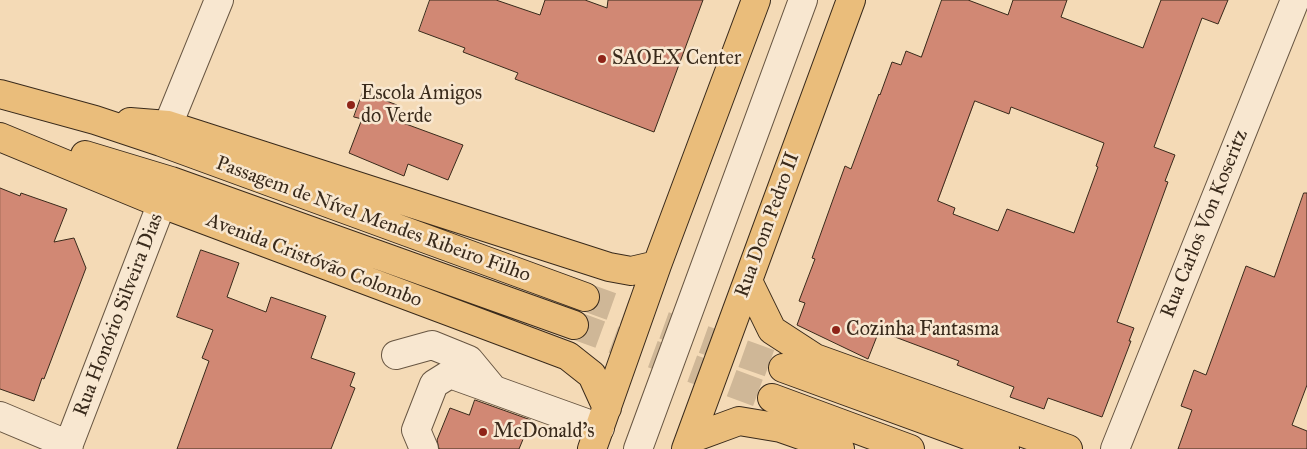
<!DOCTYPE html>
<html>
<head>
<meta charset="utf-8">
<style>
	body { margin:0 }
	canvas { display:block; background:#f4dab6 }
</style>
</head>
<body>
<canvas width="1307" height="449"></canvas>
<script>
const context = document.querySelector('canvas').getContext('2d');
context.lineJoin = 'round';
function paint(path, color) {
  context.fillStyle = color;
  context.fill(path, 'evenodd');
}
function stroke(path, color, width, dash) {
  context.strokeStyle = color;
  context.lineWidth = width;
  context.lineCap = dash ? 'butt' : 'round';
  context.setLineDash(dash || []);
  context.stroke(path);
}
function drawText(font, color, halo, rows, align = 'center') {
  context.font = font + ' "IM FELL Great Primer",serif';
  context.lineWidth = 5;
  context.setLineDash([]);
  context.textBaseline = 'middle';
  context.strokeStyle = halo;
  context.fillStyle = color;
  for (const [text, x, y, turn = 0] of rows) {
    context.save();
    context.translate(x, y);
    context.rotate((+turn || 0) * Math.PI / 180);
    context.textAlign = isNaN(turn) ? turn : align;
    if (halo) context.strokeText(text, 0, 0);
    context.fillText(text, 0, 0);
    context.restore();
  }
}
const building = new Path2D(`
	M430,0h66l44,15 5,-15h40l22,8 1,-8h95l-49,132 -139,-53 3,-6 -55,-21 2,-4 -46,-17z
	M942,0h26l40,15 5,-15h54l-6,17 82,31 18,-48h67l-10,24 -16,-6 -48,129 21,8 -10,26 3,1 -51,140 17,6 -5,13h2l-29,76 -54,-19 -4,11 -34,-12 4,-10 -57,-22 2,-4 -80,-30 -11,28 -71,-34 8,-22 -6,-2 16,-42 -3,-1 33,-92 6,3 28,-75 1,1 12,-33 9,3 5,-14 15,6zM975,101l34,13 2,-7 93,36 -8,23 2,1 -24,66 -67,-24 -9,22 -45,-17 2,-6 -17,-7z
	M363,92l34,13 -1,2 4,2 -5,11 68,25 -15,35 -40,-16 -4,12 -55,-23 13,-34 -8,-2z
	M0,188l20,8 1,-3 46,16 -13,33 20,-4 12,30 -42,111 -2,-1 -8,23 -34,-12z
	M1304,193h3v192l-15,40 15,6v18h-129l14,-39 -11,-4 13,-36 12,5 40,-109 28,11z
	M201,250l38,13 -12,34 39,15 5,-15 55,19 -15,42 44,15 -5,13 5,2 -24,61h-154l32,-88 -7,-3 11,-28 -36,-13z
	M475,400l56,20 -12,29h-80l-2,-9 13,-32 19,7z`);
paint(building, '#d18874');
stroke(building, '#392a1b', 1);
stroke(new Path2D(`
	M585,297l198,71
	M574,325l198,73`), '#cfb797', 28, [28, 14]);
const minor = new Path2D(`
	M168,125l51,-125
	M396,355l36,-10 37,15 24,29
	M0,416l69,29
	M67,449l103,-267
	M424,449l-8,-19 18,-46 16,-10 150,54
	M638,449l165,-449
	M1115,449l180,-449`);
const major = new Path2D(`
	M0,94l95,26 66,22 424,155
	M130,122l38,3 441,142 22,4 26,-6
	M0,137l162,67 406,152 24,19 15,33
	M85,155l86,26 403,144
	M748,281l24,49 43,28 253,91
	M783,368l222,81
	M772,398l138,51
	M690,439l49,-18 42,7 59,21
	M592,449l65,-184 99,-265
	M686,449l165,-449`);
stroke(minor, '#685642', 30);
stroke(major, '#392a1b', 30);
stroke(minor, '#f8e7d0', 28);
stroke(major, '#eabd7b', 28);
for (const [x, y, r, color] of [
	[602,59,5,"#8f2418"],
	[351,105,5,"#8f2418"],
	[836,330,5,"#8f2418"],
	[483,432,5,"#8f2418"]
]) {
  const dot = new Path2D();
  dot.arc(x, y, r, 0, 2 * Math.PI);
  context.fillStyle = color;
  context.fill(dot);
  stroke(dot, '#f8e7d0', 2);
}
drawText('20px', '#392a1b', '#f8e7d0', [
	["SAOEX Center",612,59],
	["Escola Amigos",361,94],
	["do Verde",361,117],
	["Cozinha Fantasma",846,330],
	["McDonald's",493,432]
], 'left');
drawText('20px', '#392a1b', '#f8e7d0', [
	["Passagem de Nível Mendes Ribeiro Filho",373,220,20],
	["Rua Carlos Von Koseritz",1205,224,-68],
	["Rua Dom Pedro II",768,225,-70],
	["Avenida Cristóvão Colombo",314,261,21],
	["Rua Honório Silveira Dias",119,315,-69]
]);
</script>
</body>
</html>
